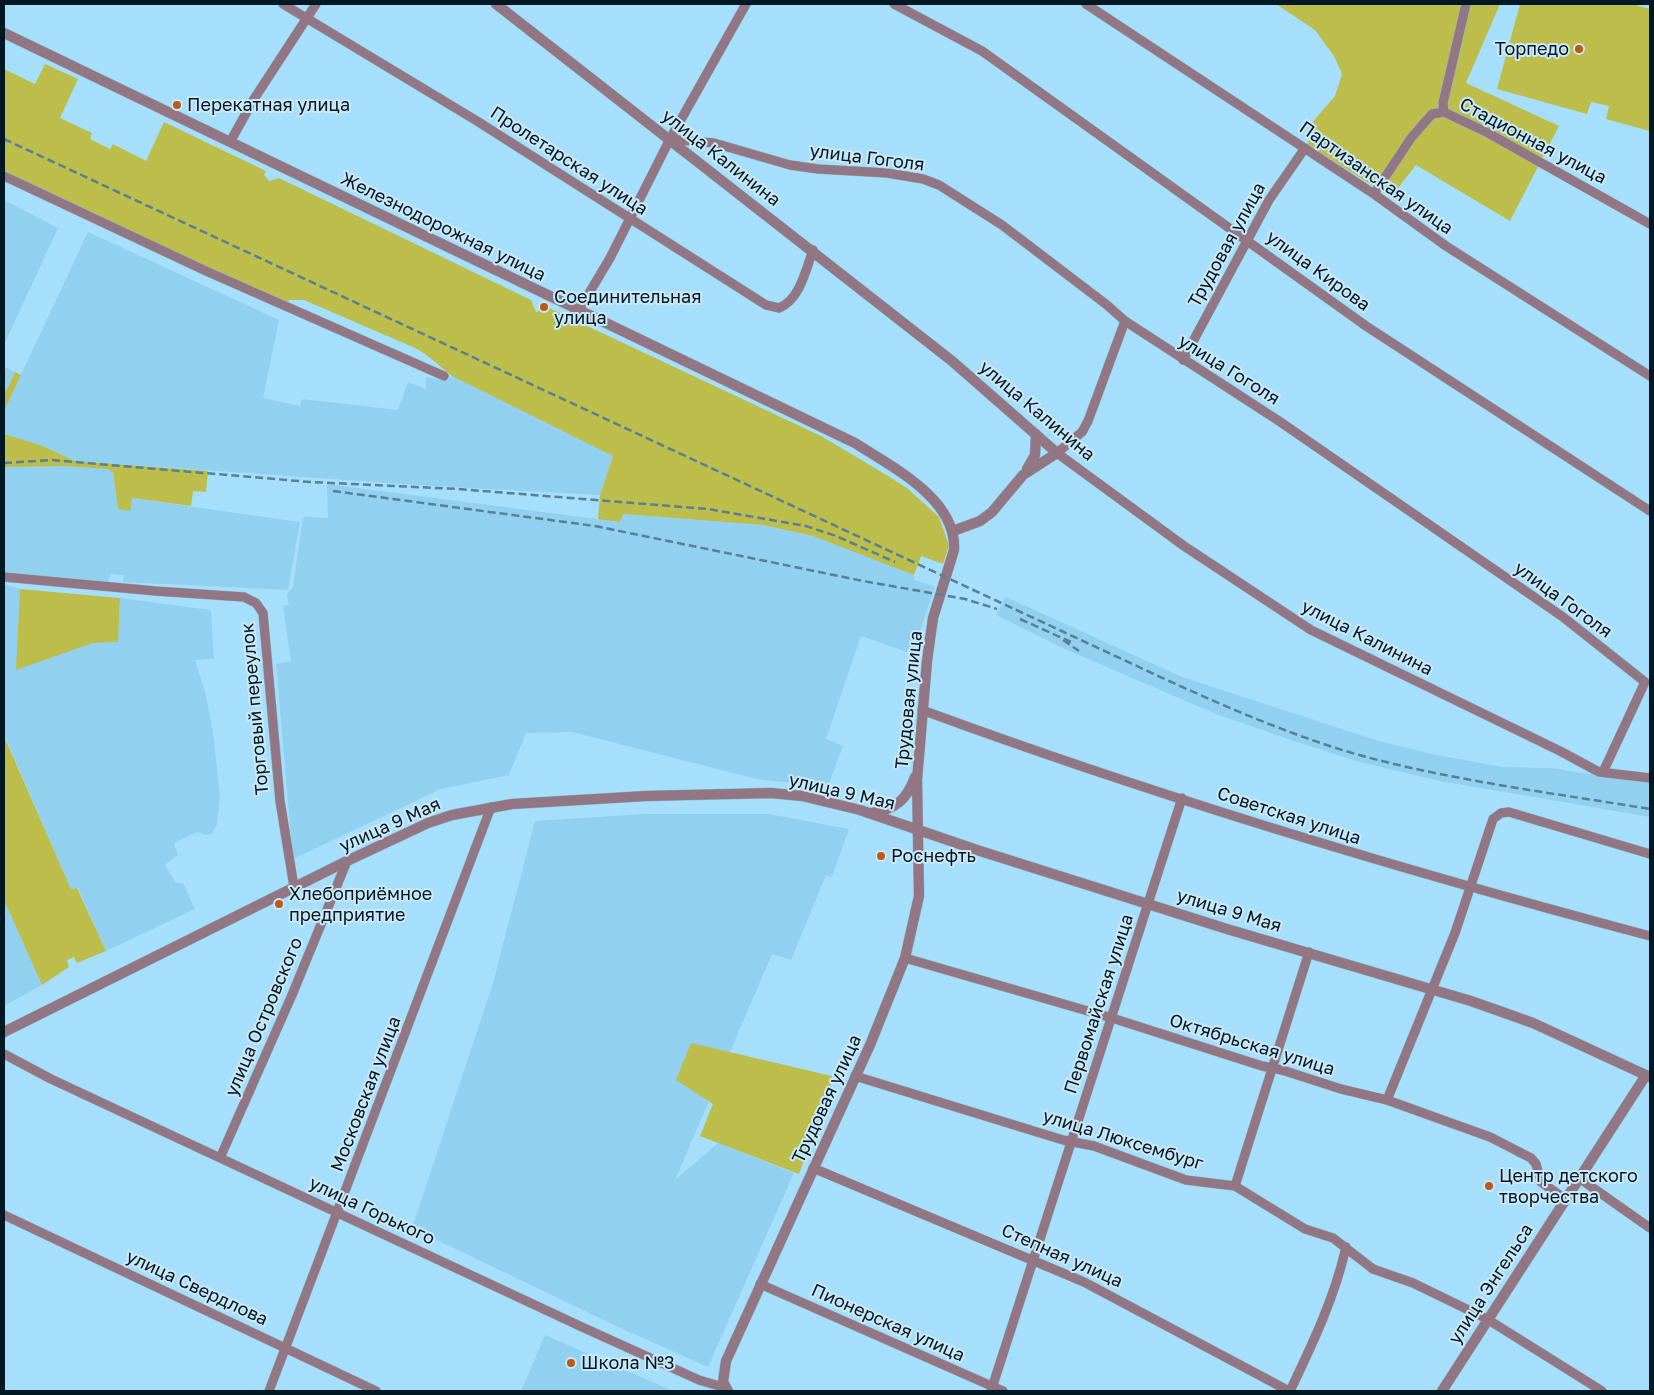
<!DOCTYPE html>
<html>
<head>
<meta charset="utf-8">
<style>
	body { margin:0 }
	#map { position:relative; width:1654px; height:1395px; overflow:hidden; background:#a6dffb; font-family:"Golos Text",sans-serif }
	canvas { display:block }
	.frame { position:absolute; inset:0; border:5px solid #001824; pointer-events:none }
</style>
</head>
<body>
<div id="map">
<canvas width="1654" height="1395"></canvas>
<div class="frame"></div>
</div>
<script>
const context = document.querySelector('canvas').getContext('2d');
context.lineJoin = 'round';
function paint(path, color) {
  context.fillStyle = color;
  context.fill(path, 'evenodd');
}
function stroke(path, color, width, dash) {
  context.strokeStyle = color;
  context.lineWidth = width;
  context.lineCap = dash ? 'butt' : 'round';
  context.setLineDash(dash || []);
  context.stroke(path);
}
function drawText(font, color, halo, rows, align = 'center') {
  context.font = font + ' "Golos Text",sans-serif';
  context.lineWidth = 4;
  context.setLineDash([]);
  context.textBaseline = 'middle';
  context.strokeStyle = halo;
  context.fillStyle = color;
  for (const [text, x, y, turn = 0] of rows) {
    context.save();
    context.translate(x, y);
    context.rotate((+turn || 0) * Math.PI / 180);
    context.textAlign = isNaN(turn) ? turn : align;
    if (halo) context.strokeText(text, 0, 0);
    context.fillText(text, 0, 0);
    context.restore();
  }
}
paint(new Path2D(`
	M4,200l54,28 -54,117z
	M88,232l191,88 -16,78 37,8 2,-7 96,11 10,-28 18,7v-12l20,4 6,-5 161,80 -13,39 -183,-10 -342,-24 -32,-15 -39,-12v-23z
	M4,367l11,5 -11,23z
	M14,465l51,1 42,3 6,3 5,37 13,-11 169,24 -12,68 -165,-8 1,-7 -13,-1 -3,8 -104,-10v-105z
	M327,484l293,38 2,-8 141,11 50,11 61,22 40,17v5l21,7 -21,62 -5,-1 -2,4 -46,-16 -35,103 17,7 -15,40 -67,-6 -189,-48 -46,1 -17,42 -68,14 -148,70 -17,-195 15,-3 -8,-55 6,-1 -2,-11 6,-7 10,-70 25,1z
	M4,584l16,5 -3,80 76,-26 25,-1 2,-44 91,12 3,49 -19,1 10,32 8,40 7,66 -3,26 -5,10 -7,1 -7,-3 -24,11 4,12 -13,10 11,18h7l12,26 -89,42 -28,-63 -7,1 -67,-155z
	M1006,597l176,80 200,65 50,12 70,13 50,1 35,6 63,4v39l-210,-36 -77,-18 -69,-22 -78,-27 -149,-64 -71,-35z
	M645,814h124l80,15 -17,48 -6,-2 -35,85 -19,-6 -97,226 43,-37 76,30 -86,194 -92,-41 -204,-98 81,-245 42,-162z
	M4,900l38,85 -38,21z
	M545,1335l128,56h-152z`), '#92d0ef');
paint(new Path2D(`
	M1276,4h224l-34,79 93,43 -49,95 -94,-56 -25,32 -83,-52 3,-21 24,-28 7,-22 -8,-18 -19,-26z
	M1520,4h112l18,5v122l-44,-12 3,-13 -18,-4 -4,12 -90,-25z
	M45,64l33,15 -18,39 32,15 -2,6 20,10 3,-5 33,17 18,-39 102,49 -2,4 5,6 10,-3 252,122 5,12 13,-4 272,128 54,32 32,20 32,29 10,29 -6,18 -22,-8 -7,19 -101,-39 -50,-11 -140,-11 -3,8 -22,-3 2,-24 13,-39 -161,-80c-13,-10 -22,-20 -37,-28l-111,-48h-14l-8,5 -278,-129v-107l31,15z
	M15,372l6,3 -17,36v-16z
	M4,434l39,12 32,15 133,10 -2,21 -13,-1 -2,15 -59,-8 -2,13 -12,-2 -5,-37 -6,-3 -42,-3 -61,1z
	M20,589l100,9 -2,44 -25,1 -77,27z
	M4,736l67,153 6,-1 29,63 -29,12 -3,-6 -7,3 2,7 -27,18 -38,-85z
	M691,1043l141,33 -2,13 -31,85 -99,-38 13,-32 -37,-24z`), '#bcbd4b');
const minor = new Path2D(`
	M283,4l194,117 289,184 13,3c21,-8 27,-39 34,-58
	M894,4l88,47 384,275 284,185
	M1086,4l288,190 72,52 204,130
	M1444,112l-1,-9 23,-99
	M670,139l44,4 76,22 28,4 69,4 36,6 16,6 63,40 105,80 18,16 154,100 284,196 82,65 -42,90
	M230,142l24,-43 62,-95
	M4,176l202,95 238,105
	M1374,194l37,-56 21,-24 12,-2 44,21 162,91
	M579,310l31,-52 60,-119 76,-135
	M1125,321l-37,100 -6,11 -25,21 127,93 127,84 249,121 39,21 51,6
	M1183,360l86,-160 36,-52
	M4,577l151,14 89,6 12,6 7,10 17,188 14,86
	M922,710c239,88 483,161 728,226
	M905,958l207,60 150,48 20,4 59,19 46,11 103,37 41,21 5,6 5,18 24,17
	M4,1054l47,25 531,248 117,53 27,8
	M855,1076l208,64 31,6 92,34 49,6 70,43 28,9 40,31 40,14 74,36 115,72
	M1387,1100l68,-167 38,-114 8,-6 8,-1 141,42
	M220,1158l72,-163 55,-134
	M813,1168l271,114 205,109
	M1579,1178l71,50
	M1235,1186l74,-234
	M4,1215l372,176
	M760,1284l243,107
	M269,1391l222,-584
	M991,1391l191,-593
	M1290,1391c22,-46 45,-94 56,-144`);
const tertiary = new Path2D(`
	M496,4l456,357 105,92 -34,22 -31,37 -12,9 -27,10
	M4,33l851,410c37,24 102,56 99,107l-21,68 -6,43 -10,119 2,116 -14,62 -35,87 -144,316 -3,21 5,9
	M1027,469l8,-14 1,-21
	M872,813c23,-4 35,-13 43,-36
	M4,1032l343,-171 81,-38 24,-8 60,-11 134,-8 125,-3 31,3 58,14 117,40 250,79 244,72 62,22 117,54
	M1442,1391l204,-316`);
stroke(minor, '#88bbd4', 10);
stroke(tertiary, '#88bbd4', 11);
stroke(minor, '#927683', 9);
stroke(tertiary, '#927683', 10);
stroke(new Path2D(`
	M4,139l1165,542c62,28 124,55 190,74 95,26 194,38 291,54
	M4,463l47,-3 259,22 148,7 250,20 98,17 30,10 59,26
	M333,491l262,35 268,55 102,18 32,10
	M1020,619l51,23
	M1063,640l16,11`), '#578095', 2.5, [8, 4]);
for (const [x, y, r, color] of [
	[1579,49,5,"#ba5a16"],
	[177,105,5,"#ba5a16"],
	[544,307,5,"#ba5a16"],
	[881,856,5,"#ba5a16"],
	[279,904,5,"#ba5a16"],
	[1489,1186,5,"#ba5a16"],
	[571,1363,5,"#ba5a16"]
]) {
  const dot = new Path2D();
  dot.arc(x, y, r, 0, 2 * Math.PI);
  context.fillStyle = color;
  context.fill(dot);
  stroke(dot, '#cce8f6', 2);
}
drawText('18px', '#001824', '#cce8f6', [
	["Торпедо",1569,49,"right"],
	["Перекатная улица",187,105],
	["Соединительная",554,297],
	["улица",554,318],
	["Роснефть",891,856],
	["Хлебоприёмное",289,894],
	["предприятие",289,915],
	["Центр детского",1499,1176],
	["творчества",1499,1197],
	["Школа №3",581,1363]
], 'left');
drawText('18px', '#001824', '#cce8f6', [
	["Стадионная улица",1533,141,28],
	["улица Калинина",721,158,38],
	["улица Гоголя",867,158,7],
	["Пролетарская улица",569,161,33],
	["Партизанская улица",1376,178,35],
	["Железнодорожная улица",443,227,26],
	["Трудовая улица",1227,245,-61],
	["улица Кирова",1318,271,36],
	["улица Гоголя",1229,370,32],
	["улица Калинина",1037,411,40],
	["улица Гоголя",1563,600,36],
	["улица Калинина",1367,638,27],
	["Трудовая улица",909,700,-84],
	["Торговый переулок",255,709,-95],
	["улица 9 Мая",842,792,13],
	["Советская улица",1289,816,18],
	["улица 9 Мая",390,825,-24],
	["улица 9 Мая",1229,911,17],
	["Первомайская улица",1099,1004,-72],
	["улица Островского",264,1017,-67],
	["Октябрьская улица",1252,1045,17],
	["Московская улица",366,1094,-69],
	["Трудовая улица",827,1099,-65],
	["улица Люксембург",1123,1140,17],
	["улица Горького",372,1211,25],
	["Степная улица",1062,1256,24],
	["улица Энгельса",1491,1284,-57],
	["улица Свердлова",197,1288,25],
	["Пионерская улица",888,1323,24]
]);
</script>
</body>
</html>
